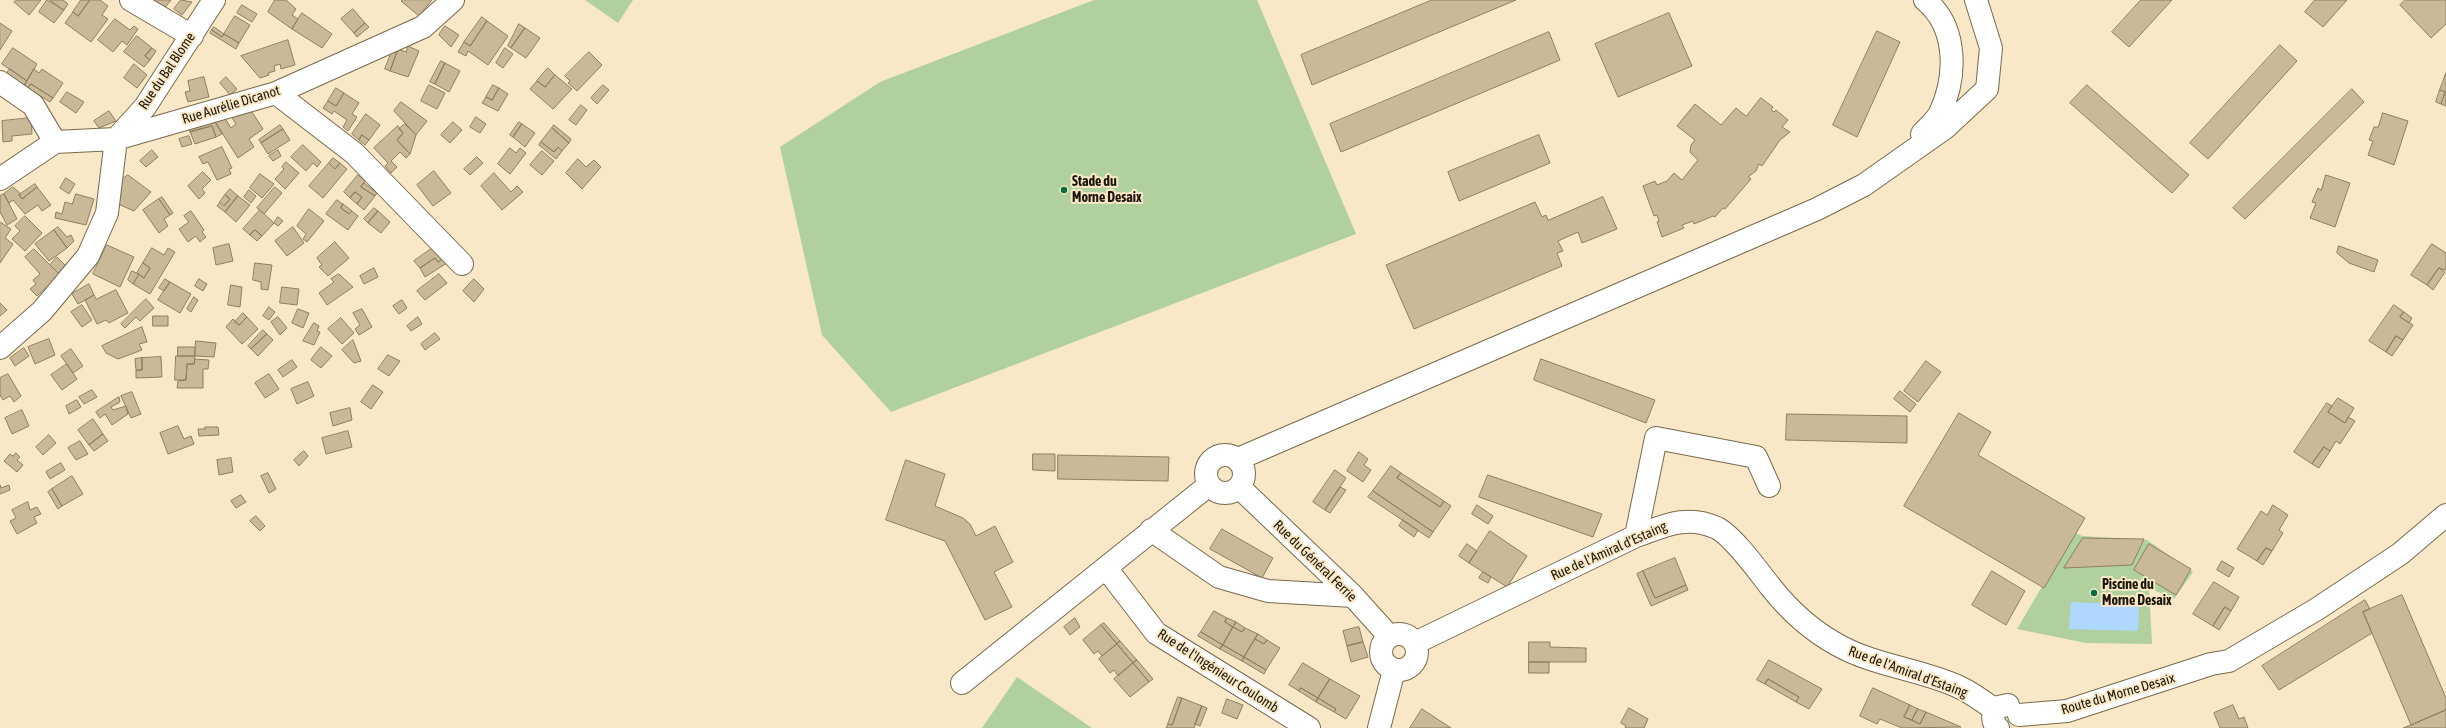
<!DOCTYPE html>
<html>
<head>
<meta charset="utf-8">
<style>
	body { margin:0 }
	canvas { display:block; background:#f9e8c7 }
</style>
</head>
<body>
<canvas width="2446" height="728"></canvas>
<script>
const context = document.querySelector('canvas').getContext('2d');
context.lineJoin = 'round';
function paint(path, color) {
  context.fillStyle = color;
  context.fill(path, 'evenodd');
}
function stroke(path, color, width, dash) {
  context.strokeStyle = color;
  context.lineWidth = width;
  context.lineCap = dash ? 'butt' : 'round';
  context.setLineDash(dash || []);
  context.stroke(path);
}
function drawText(font, color, halo, rows, align = 'center') {
  context.font = font + ' "Asap Condensed",sans-serif';
  context.lineWidth = 4;
  context.setLineDash([]);
  context.textBaseline = 'middle';
  context.strokeStyle = halo;
  context.fillStyle = color;
  for (const [text, x, y, turn = 0] of rows) {
    context.save();
    context.translate(x, y);
    context.rotate((+turn || 0) * Math.PI / 180);
    context.textAlign = isNaN(turn) ? turn : align;
    if (halo) context.strokeText(text, 0, 0);
    context.fillText(text, 0, 0);
    context.restore();
  }
}
paint(new Path2D(`
	M585,0h48l-15,23z
	M1094,0h163l99,234 -465,178 -69,-77 -42,-188 100,-65z
	M2074,532l8,4 65,4 46,32 -19,27 -25,-11 3,56 -66,-1 -69,-14z
	M1017,677l75,51h-110z`), '#b0d09e');
paint(new Path2D(`
	M2071,602l68,3 -1,26 -69,-2z`), '#aed8ff');
const building = new Path2D(`
	M16,0h25l-12,15 -15,-13z
	M47,0l17,10 -10,13 -15,-11z
	M50,0h13l5,4 -4,6z
	M81,0h9l-12,16 -5,-4z
	M90,0h10l8,6 -6,9 6,4 -17,23 -26,-19 8,-11 5,4z
	M157,0h14l-8,10 -8,-8z
	M181,0l11,2 -10,13 -8,-6z
	M275,0h11l10,9 -4,6 6,4 -6,10 -24,-17z
	M432,0l-13,16 -18,-15 1,-1z
	M1432,0h84l-204,85 -11,-30z
	M2141,0h31l-43,47 -17,-15z
	M2315,0h32l-24,27 -18,-15z
	M2405,0h41v24l-15,14 -31,-33z
	M242,5l15,9 -5,8 -15,-9z
	M353,9l12,14 -11,10 -13,-14z
	M302,13l30,21 -10,14 -30,-19z
	M1669,13l23,53 -74,31 -23,-53z
	M235,16l15,9 -11,18 -15,-9z
	M482,17l5,4 -17,25 -6,-4z
	M115,19l15,11 4,-4 4,3 -11,16 -5,-4 -9,11 -15,-12z
	M487,21l21,15 -20,29 -20,-14 -2,5 -8,-4 6,-10 6,4z
	M0,23l12,8 -12,19z
	M365,23l4,4 -12,10 -3,-4z
	M519,24l6,4 -14,20 -3,-2z
	M445,26l14,9 -8,12 -12,-12z
	M214,27l10,7 -2,3 -10,-7z
	M525,28l15,10 -14,20 -15,-10z
	M212,30l10,7 2,-3 15,9 -3,6 -26,-16z
	M1877,31l23,11 -43,95 -24,-12z
	M1549,32l11,28 -219,92 -11,-28z
	M137,36l15,12 -7,8 5,4 -6,7 -20,-15z
	M288,40l7,25 -14,4 -1,-5 -6,2 1,5 -7,2 1,2 -9,3 -19,-22z
	M2280,45l17,16 -89,98 -18,-16z
	M408,46l11,5 -11,26 -18,-6 8,-22 8,3z
	M13,48l24,16 -10,17 -25,-17z
	M152,48l4,3 -6,9 -5,-4z
	M505,48l8,6 -10,14 -7,-5z
	M393,49h5l-8,22 -5,-2z
	M589,52l13,13 -25,26 -9,-8 2,-2 -5,-5z
	M441,61l4,2 -10,21 -5,-2z
	M445,63l15,8 -11,21 -14,-8z
	M134,64l13,11 -10,13 -13,-10z
	M548,68l7,7 -10,12 -8,-6z
	M10,69l17,12 -3,5 -18,-12z
	M34,69l5,4 3,-4 21,14 -10,15 -22,-14 -3,4 -4,-2z
	M2446,73v33l-5,-2 4,-12 -5,-2z
	M555,75l17,14 -19,20 -23,-20 7,-8 8,6z
	M204,77l5,20 -21,5 -3,-10 5,-1 -2,-10z
	M226,77l11,12 -7,6 -10,-12z
	M31,84l22,14 -3,4 -22,-14z
	M429,85l16,8 -8,16 -16,-8z
	M493,85l6,3 -7,12 -6,-3z
	M603,85l6,5 -12,14 -6,-6z
	M2087,85l102,90 -17,18 -102,-90z
	M336,88l8,5 -8,13 -8,-5z
	M499,88l9,6 -10,17 -16,-8 4,-6 6,3z
	M2352,89l12,13 -119,117 -12,-11z
	M2440,90l5,2 -4,12 -5,-2z
	M67,92l17,10 -8,11 -16,-11z
	M344,93l15,10 -7,11 5,3 -9,14 -5,-4 4,-7 -13,-9 -2,3 -9,-6 5,-7 8,5z
	M1761,98l12,9 -2,3 3,2 2,-2 12,10 -6,7 8,5 -10,8 -18,26 -3,-2 -3,7 -8,6 3,2 -26,30 -2,-1 -8,9 -2,-1 -19,8 -1,-3 -11,4 2,3 -22,9 -5,-15 2,-1 -2,-6 -3,1 -11,-30 12,-5 2,4 10,-4 7,-8 8,7 16,-20 -8,-8 1,-7 4,-5 -18,-14 18,-22 26,21 15,-17 10,8z
	M401,102l26,19 -11,14 -22,-24z
	M581,105l6,5 -11,15 -7,-5z
	M250,109l13,20 -14,10 5,8 -16,11 -24,-38 10,-3 7,11 5,-4 -6,-9z
	M109,111l7,10 -17,7 -5,-7z
	M2383,113l25,8 -14,44 -26,-10 5,-14 -4,-1 5,-13h4z
	M366,114l14,11 -11,15 -7,-5 -3,5 -7,-6z
	M476,117l10,7 -6,9 -10,-6z
	M31,118l1,16 -20,2v5l-9,1 -1,-21z
	M214,120l8,14 -6,3 -4,-11 -22,6 -2,-4z
	M453,122l9,8 -12,13 -9,-8z
	M519,122l3,2 -9,13 -3,-2z
	M405,124l11,11 -6,19 -13,-14 6,-7 -4,-4z
	M522,124l13,9 -10,14 -12,-10z
	M280,125l3,4 -22,14 -2,-3z
	M554,125l17,14 -2,4 -17,-15z
	M212,126l4,11 -21,7 -5,-12z
	M398,126l5,7 -6,7 13,14 -4,4 -6,-6 -9,9 6,6 -6,6 -6,-7 3,-3 -14,-15z
	M552,128l17,15 -7,8 -4,-4 -4,5 -13,-10z
	M283,129l7,11 -22,14 -7,-11z
	M362,135l7,5 -4,5 -6,-5z
	M1539,135l11,28 -91,38 -11,-29z
	M189,136l3,8 -10,3 -3,-8z
	M541,142l13,10 4,-5 4,4 -6,8 -17,-14z
	M303,145l18,17 -4,5 -4,-4 -7,8 -15,-14z
	M222,147l10,21 -3,1 2,5 -14,6 -9,-18 -5,2 -4,-7z
	M510,148l6,5 4,-5 6,5 -16,21 -12,-10z
	M152,150l6,7 -12,10 -6,-6z
	M278,150l3,6 -8,5 -4,-5z
	M542,151l12,10 -12,14 -12,-10z
	M477,157l6,6 -13,12 -6,-6z
	M333,158l7,5 -5,6 -6,-6z
	M578,159l8,8 8,-7 7,7 -19,22 -16,-16z
	M286,162l13,11 -14,16 -10,-10 9,-10 -2,-2z
	M329,163l6,6 5,-6 7,6 -24,29 -14,-12z
	M434,171l17,22 -18,13 -16,-21z
	M203,172l8,8 -9,9 3,4 -6,6 -11,-13z
	M494,173l17,19 6,-6 6,6 -21,18 -21,-24z
	M260,174l14,10 -12,14 -12,-10z
	M128,175l23,17 -17,19 -16,-7 3,-24z
	M358,175l7,6 -4,6 14,9 -11,14 -7,-6 5,-7 -7,-5 -5,6 -6,-6z
	M2326,175l24,8 -15,44 -25,-9 6,-15 -4,-1 6,-14 3,2z
	M66,178l9,6 -6,10 -9,-6z
	M364,183l13,10 -2,3 -14,-9z
	M35,184l2,3 -15,12 -3,-4z
	M13,187l8,7 -2,1 3,4 15,-12 14,18 -9,6 -4,-6 -13,9 -12,-14 -4,3 -5,-9z
	M275,187l7,6 -18,21 -7,-6z
	M230,189l8,7 -13,16 -8,-6 3,-4 4,4 6,-7 -5,-4z
	M249,190l7,6 -5,7 -7,-6z
	M355,192l7,5 -5,7 -7,-6z
	M4,194l13,25 -10,6 -7,-13v-16z
	M76,194l18,5 -8,26 -31,-7 1,-6 6,2 3,-12 7,2z
	M225,195l5,4 -6,7 -4,-4z
	M238,196l12,9 -14,17 -11,-10z
	M162,197l11,16 -3,2 -11,-16z
	M1603,197l14,32 -35,14 -4,-11 -20,9 5,10 -6,2 5,13 -148,63 -28,-64 149,-63 7,15 4,-2 2,5z
	M159,199l11,16 -6,4 4,7 -9,7 -16,-23z
	M337,200l6,4 -2,4 8,6 3,-3 6,5 -10,14 -22,-16z
	M343,204l9,7 -3,3 -8,-6z
	M374,208l4,3 -10,12 -4,-4z
	M309,209l15,12 -17,21 -4,-3 3,-5 -9,-8z
	M260,210l14,13 -12,13 -7,-6 -5,5 -7,-6z
	M191,211l13,19 -2,2 4,5 -6,5 -4,-6 -8,6 -9,-13 10,-7 -5,-6z
	M378,211l12,11 -9,11 -13,-10z
	M25,216l17,17 -17,18 -13,-12 8,-8 -5,-5z
	M278,217l5,4 -5,5 -4,-3z
	M0,222l11,7 -6,9 8,6 -13,19z
	M58,227l9,10 4,-2 3,6 -7,7 -13,-18z
	M293,227l11,16 -17,13 -12,-15z
	M54,230l13,18 -18,13 -14,-17z
	M255,230l7,6 -5,5 -7,-6z
	M335,242l14,16 -21,18 -9,-9 3,-2 -5,-7z
	M229,244l4,17 -17,4 -3,-17z
	M2432,244l14,9v17l-7,-2 -12,17 -16,-10z
	M107,245l27,12 -14,30 -27,-13z
	M2339,246l39,14 -4,12 -25,-9 -12,-10z
	M434,247l8,12 -4,3 -3,-4 -15,10 -6,-7z
	M152,248l12,7 4,-7 7,4 -25,42 -17,-10 6,-10 5,4 6,-10 -7,-5z
	M34,249l26,26 -23,21 -7,-7 6,-5 -3,-4 7,-6 -15,-17z
	M447,256l3,5 -25,16 -5,-9 15,-10 3,4z
	M57,257l12,12 -9,6 -10,-10z
	M143,263l7,5 -6,10 -7,-5z
	M255,263l17,2 -4,25 -7,-1v-7l-8,-2z
	M374,268l4,9 -14,7 -4,-8z
	M2439,268l6,4 -12,18 -6,-5z
	M132,271l7,3 -6,10 -5,-4z
	M339,274l14,13 -26,18 -8,-12 15,-11 -3,-3z
	M439,274l8,9 -22,17 -8,-9z
	M165,279l5,3 -6,9 -5,-3z
	M199,279l8,5 -4,7 -8,-5z
	M474,279l10,10 -10,13 -11,-11z
	M170,282l21,12 -11,19 -22,-13z
	M89,284l5,11 -16,9 -6,-10z
	M231,285l11,2 -2,20 -12,-2z
	M282,287l17,2 -2,16 -17,-2z
	M116,290l12,23 -19,10 -3,-3 -9,4 -12,-24 9,-5 2,4z
	M194,297l4,3 -7,12 -4,-3z
	M146,299l8,9 -14,13 -4,-4 -11,11 -4,-4z
	M402,300l5,8 -8,6 -6,-8z
	M0,303l7,7 -7,6z
	M82,305l10,15 -10,7 -11,-15z
	M2394,305l10,7 -4,5 13,8 -10,15 -7,-4 -10,16 -17,-11z
	M269,307l6,5 -6,8 -6,-4z
	M298,309l11,4 -6,15 -11,-5z
	M362,309l10,18 -13,8 -4,-6 5,-4 -7,-12z
	M2404,312l8,6 -3,5 -9,-6z
	M243,313l4,4 -8,8 -4,-3z
	M153,316h15v10h-15z
	M247,317l11,12 -16,15 -16,-17 7,-8 6,6z
	M278,317l9,11 -7,7 -9,-13z
	M418,317l4,7 -11,7 -4,-5z
	M341,318l13,15 -12,11 -14,-15z
	M314,323l5,3 -2,5 3,1 -6,13 -11,-4z
	M142,327l5,15 -8,2 3,6 -24,9 -12,-6 -4,-7z
	M263,330l4,4 -16,15 -3,-3z
	M435,333l5,6 -15,11 -4,-6z
	M267,334l6,6 -15,16 -7,-7z
	M2396,336l7,4 -11,16 -6,-4z
	M49,339l6,16 -20,9 -7,-17z
	M353,340l8,21 -7,2 -12,-13z
	M196,341l20,2 -2,14 -19,-1z
	M178,347h17v9h-17z
	M321,347l11,9 -11,12 -10,-8z
	M24,348l5,8 -14,10 -5,-8z
	M71,349l12,17 -10,7 -12,-17z
	M388,355l12,6 -11,15 -11,-7z
	M176,356h19l-1,8h-7l-1,16h-11z
	M161,357l1,20 -26,1v-8h6v-12z
	M142,358v12h-6l-1,-11z
	M195,359l14,1 -1,9h-5v19h-26l1,-7 8,-1 1,-16h7z
	M1541,359l114,41 -9,23 -112,-43z
	M292,360l5,7 -14,10 -5,-7z
	M1926,361l15,11 -23,30 -14,-11z
	M67,364l10,15 -15,11 -11,-15z
	M8,374l13,22 -7,6 -4,-6 -7,4 -3,-5v-17z
	M269,374l10,15 -14,9 -10,-15z
	M308,382l6,14 -17,8 -6,-15z
	M373,385l10,7 -12,17 -10,-7z
	M92,390l5,7 -13,7 -5,-7z
	M1900,391l16,13 -6,8 -16,-13z
	M132,392l9,22 -10,4 -10,-22z
	M119,397l1,5 -9,5 2,3 13,-4 2,8 -16,11 -7,-11 -5,4 -4,-6z
	M2338,398l16,10 -9,15 -17,-11z
	M77,400l4,7 -12,7 -3,-8z
	M2327,403l5,3 -4,6 17,11 3,-6 7,4 -15,23 -4,-3 -6,10 -6,-4 -12,17 -18,-12z
	M350,408l2,12 -19,6 -3,-13z
	M22,410l7,16 -17,8 -7,-16z
	M1959,413l32,19 -13,23 107,63 -41,70 -140,-82z
	M1787,414l120,2v27l-121,-3z
	M93,419l10,15 -14,11 -11,-15z
	M178,426l6,13 7,-3 3,8 -26,10 -8,-21z
	M205,427h13l1,8 -20,1 -1,-7h7z
	M348,431l4,16 -26,7 -4,-16z
	M103,434l5,7 -14,10 -5,-6z
	M49,435l7,8 -13,12 -7,-8z
	M80,441l8,13 -12,6 -8,-12z
	M2324,447l6,4 -11,17 -7,-4z
	M304,451l4,5 -9,10 -5,-6z
	M1359,452l9,7 -4,6 7,5 -8,12 -16,-11z
	M16,453l4,4 -3,3 6,5 -6,7 -13,-11 6,-7 3,2z
	M1033,454h22v17l-22,-1z
	M1058,455l111,2 -1,24 -110,-2z
	M231,458l2,14 -14,3 -2,-15z
	M906,460l39,14 -10,32 28,12 7,6 6,12 19,-10 18,36 -19,10 18,35 -27,13 -40,-79 -59,-21z
	M61,463l4,7 -15,9 -4,-7z
	M1391,466l10,7 -4,5 43,29 4,-6 7,5 -18,26 -60,-41z
	M1335,470l11,8 -21,32 -12,-8z
	M268,473l8,16 -7,4 -8,-17z
	M1401,473l43,28 -4,6 -43,-29z
	M1488,475l114,39 -9,23 -114,-40z
	M72,476l11,18 -21,12 -10,-17z
	M0,485l1,3 8,-3 1,5 -10,4z
	M1340,487l6,3 -16,23 -5,-3z
	M52,489l10,17 -4,3 -10,-17z
	M1373,491l60,41 -4,6 -61,-41z
	M241,495l5,7 -10,6 -5,-7z
	M28,502l2,8 7,-3 4,7 -7,3 3,6 -20,11 -7,-13 6,-3 -4,-8z
	M1477,505l16,11 -5,8 -16,-10z
	M2273,505l15,10 -9,15 4,3 -11,18 -6,-3 -9,13 -20,-12 24,-38 6,4z
	M256,516l9,10 -5,5 -10,-10z
	M1403,520l15,10 -4,7 -15,-11z
	M1222,529l51,29 -11,20 -52,-29z
	M1490,531l37,25 -20,31 -38,-24z
	M2083,538l61,1 -12,26 -68,3z
	M1467,544l10,7 -8,12 -10,-7z
	M2149,544l42,25 -15,26 -42,-25z
	M2266,548l6,3 -9,14 -6,-4z
	M1675,558l11,27 -31,13 -12,-27z
	M2222,561l12,7 -5,9 -12,-7z
	M1643,571l12,27 31,-13 2,5 -37,16 -14,-32z
	M1992,571l33,20 -19,34 -34,-20z
	M1483,572l8,5 -3,6 -9,-5z
	M2214,582l25,15 -8,14 -6,-4 -12,19 -20,-12z
	M2402,595l44,103v12l-35,15 -48,-113z
	M2365,600l5,9 -7,3 9,21 -93,57 -17,-24z
	M2225,607l6,4 -12,19 -6,-4z
	M1214,611l13,7 -2,4 8,5 -10,18 -22,-13z
	M1075,618l5,9 -10,8 -6,-8z
	M1227,618l9,4 -3,5 -8,-5z
	M1236,622l9,6 -3,4 -9,-5z
	M1104,623l16,18 -3,3 -16,-19z
	M1101,625l16,19 -15,12 -4,-5 -4,3 -11,-14z
	M1233,627l9,5 3,-4 13,6 -14,23 -21,-12z
	M1359,627l4,15 -16,4 -4,-15z
	M1201,632l22,13 -3,4 -22,-13z
	M1258,634l9,6 -3,4 -9,-5z
	M1255,639l9,5 3,-4 13,8 -14,22 -22,-13z
	M1120,641l17,19 -4,3 -16,-19z
	M1363,642l5,15 -17,5 -4,-16z
	M1529,642h21v5l36,1v14h-57z
	M1117,644l16,19 -15,13 -4,-6 -4,3 -11,-14z
	M1223,645l21,12 -2,4 -22,-12z
	M1244,657l22,13 -2,4 -22,-13z
	M1137,660l16,19 -4,3 -16,-19z
	M1769,660l53,29 -13,20 -13,-7 3,-5 -31,-18 -3,5 -8,-4z
	M1529,662h20v11h-20z
	M1133,663l16,19 -19,15 -16,-18z
	M1303,663l27,16 -12,19 -17,-10 -2,3 -10,-6z
	M1330,679l30,17 -14,23 -12,-7 2,-3 -18,-11z
	M1768,679l31,18 -3,5 -31,-18z
	M1301,688l17,10 -2,4 -17,-11z
	M1873,688l37,17 -6,12 16,7 6,-12 35,15 -59,1 -22,-9 -3,5 -17,-8z
	M1178,697l4,1 -10,27 -4,-1z
	M1182,698l20,8 -8,22h-28l2,-4 4,1z
	M1318,698l18,11 -2,3 -18,-10z
	M1227,699l16,6 -6,14 -15,-6z
	M1910,705l8,4 -6,11 -8,-3z
	M2233,705l6,14 5,-2 4,11h-28l-6,-15z
	M1202,706l5,2 -7,18 -5,-2z
	M1629,708l19,11 -4,9h-19l1,-2 -5,-3z
	M1422,709l29,19h-41z
	M1918,709l8,3 -6,12 -8,-4z
	M2446,710v18h-43l8,-3z`);
paint(building, '#c9b999');
stroke(building, '#8e7f61', 1);
const minor = new Path2D(`
	M131,0l61,36
	M0,82l33,23 22,37
	M276,93l78,60 108,111
	M1922,134c6,-7 14,-13 18,-21 17,-36 18,-86 -15,-113
	M116,139l29,-32 69,-107
	M0,179l55,-37 61,-3 160,-46 147,-66 30,-27
	M0,348l42,-37 46,-55 19,-43 9,-74
	M1206 474a19 19 0 1 1 38 0a19 19 0 1 1-38 0Z
	M1238,459l579,-250 47,-24 81,-57 42,-39 4,-41 -15,-48
	M1239,487l114,109 36,40
	M1151,530l68,47 49,14 85,5
	M1636,536l20,-98 100,19 13,29
	M1106,568l50,65 153,95
	M1381 652a18 18 0 1 1 36 0a18 18 0 1 1-36 0Z
	M1415,643l221,-107c28,-10 51,-22 81,-8 16,8 42,44 53,58 18,23 41,44 66,58 38,22 84,25 123,43 13,6 25,15 36,23
	M962,683l247,-198
	M2019,715l48,-4 144,-47 18,-3 88,-52 83,-55 46,-39
	M1379,728l15,-58
	M1998,728c-7,-7 -6,-15 0,-21l10,-2`);
stroke(minor, '#786a4c', 24);
stroke(minor, '#fff', 22);
for (const [x, y, r, color] of [
	[1064,190,4,"#096d43"],
	[2094,593,4,"#096d43"]
]) {
  const dot = new Path2D();
  dot.arc(x, y, r, 0, 2 * Math.PI);
  context.fillStyle = color;
  context.fill(dot);
  stroke(dot, '#f9e8c7', 1.5);
}
drawText('14px', '#1c160a', '#f9e8c7', [
	["Rue du Bal Blome",167,71,-56],
	["Rue Aurélie Dicanot",231,105,-17],
	["Rue de l'Amiral d'Estaing",1609,551,-24],
	["Rue du Général Ferrie",1315,561,44],
	["Rue de l'Ingénieur Coulomb",1218,671,33],
	["Rue de l'Amiral d'Estaing",1908,672,20],
	["Route du Morne Desaix",2118,694,-16]
]);
drawText('bold 14px', '#1c160a', '#f9e8c7', [
	["Stade du",1072,182],
	["Morne Desaix",1072,198],
	["Piscine du",2102,585],
	["Morne Desaix",2102,601]
], 'left');
</script>
</body>
</html>
